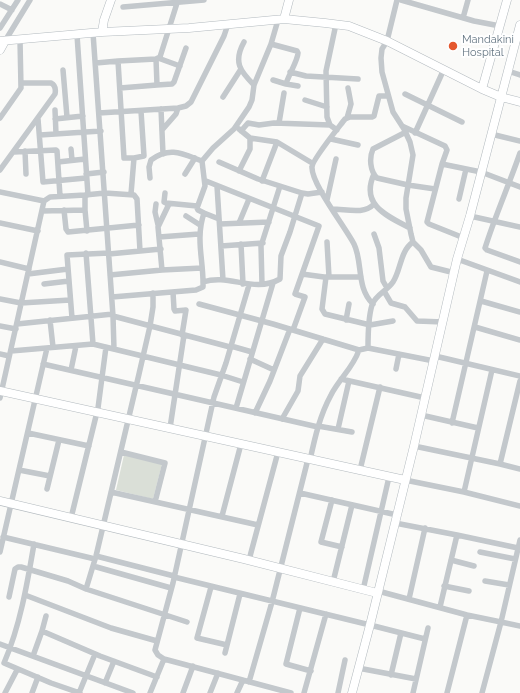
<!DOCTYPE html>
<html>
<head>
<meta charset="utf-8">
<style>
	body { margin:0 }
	canvas { display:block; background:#fafaf8 }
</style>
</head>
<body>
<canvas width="520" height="693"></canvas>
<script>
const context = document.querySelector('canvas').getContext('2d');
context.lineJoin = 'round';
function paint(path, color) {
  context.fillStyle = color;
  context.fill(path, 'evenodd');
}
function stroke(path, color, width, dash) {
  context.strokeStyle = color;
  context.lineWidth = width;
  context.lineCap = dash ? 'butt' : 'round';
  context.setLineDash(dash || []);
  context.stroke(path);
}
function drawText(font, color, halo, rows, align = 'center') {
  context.font = font + ' Raleway,sans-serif';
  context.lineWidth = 4;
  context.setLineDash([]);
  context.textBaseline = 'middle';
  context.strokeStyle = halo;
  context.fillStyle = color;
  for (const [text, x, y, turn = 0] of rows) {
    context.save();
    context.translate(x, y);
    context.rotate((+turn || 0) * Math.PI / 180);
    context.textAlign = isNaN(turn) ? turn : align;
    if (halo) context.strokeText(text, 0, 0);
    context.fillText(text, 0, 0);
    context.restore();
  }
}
paint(new Path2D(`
	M124,455l38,9 -9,35 -37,-9z`), '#dadfd7');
const secondary = new Path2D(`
	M284,19l5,-19
	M102,32l2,-12 7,-20
	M0,41l102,-9 87,-4 95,-9 41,4 24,3 38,15 95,48 19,8 19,5
	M0,50l5,-9
	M482,89l25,-89
	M0,391l405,89
	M0,501l244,58 133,34
	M352,693l18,-68 44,-179 43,-187 13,-43 50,-191`);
stroke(secondary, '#b3babf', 9);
stroke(new Path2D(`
	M397,0l-10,41 -5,8 -1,9 1,14 11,40 11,17 6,13 3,13 -7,43v11l5,25 2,8 8,8 10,17 24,6
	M401,0l73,21 26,5
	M0,4l12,6
	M123,7l81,-7
	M463,18l5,-18
	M336,24l-10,47 1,46 3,8 7,5
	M0,28l18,-28
	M93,33l20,283 117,31
	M77,35l11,160
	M5,41l25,-41
	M244,42c-11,20 -4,29 10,43
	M271,44l26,7 1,2c0,7 -10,23 -12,31
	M158,58l22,8
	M118,61l38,-2 4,-2 18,-57
	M96,63l22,-2 6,97h10
	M63,70l4,47
	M508,71l12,4
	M290,72l16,4 52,3
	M273,80l13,4 12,2
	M157,85l15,-1 2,-2 12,-34
	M120,88l37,-3 -1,-26
	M405,94l57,28
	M223,97l18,-28
	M305,100l22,7
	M161,109l2,45
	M55,110l1,24
	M99,113l79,-5 8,-2 5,-4 33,-66 4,-12
	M0,118l21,-30 -1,-48
	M347,118l4,-14 -3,-16
	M38,119l5,63 43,-4
	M55,119l28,-3
	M279,123l5,-30
	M402,126l43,20 2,4 -5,14 39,8 39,15
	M239,129l11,9 27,4 35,21
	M162,130l14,-16 2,-6
	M241,131l7,-8 11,2 15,-2 56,2
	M406,132l-33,17c-4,9 -3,22 4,29l31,7 27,4
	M415,133l29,-64
	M491,134l29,7
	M40,135l61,-4
	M331,139l27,6
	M71,149l1,11
	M25,151l1,23
	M14,152l42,-2 1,1 3,45
	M520,153c-11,32 -25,63 -35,95l2,2 33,12
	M58,162l27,-3
	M442,164l-15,58 2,2 35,14
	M0,170l55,-76c1,-5 0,-9 -4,-11h-29
	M239,171l11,-22v-11
	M86,174l18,-2
	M185,174l10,-16
	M374,174c-14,31 13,42 36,54
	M150,178l-1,-11 2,-7c19,-14 32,-6 51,1
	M206,181l113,45 -24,68 10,3 -12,33
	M262,181l15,-39
	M217,186l6,94
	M0,192l44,9 -44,197
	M165,193l-1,9 2,1 31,3
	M302,193l6,1 14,-2
	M131,194l3,-36 10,-2 -3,-45
	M459,199l7,-30
	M327,200l9,-41
	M44,201l6,-4 35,-2
	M156,204l-1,8 3,13
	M169,204l-11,23 4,43 40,-2
	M332,209c14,0 32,6 42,-5
	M64,210l2,19 2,3 71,-7
	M85,210l2,21
	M42,211l43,-1v-15l20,-2 29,2 3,4 3,52
	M204,213l15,6
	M186,216l14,9
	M470,216l50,11
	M0,223l38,8
	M239,223l10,-24
	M220,224l49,-2
	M374,234l5,14 4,33 4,7
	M159,237l40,-3
	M327,242l2,35
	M241,244l2,40
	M221,246l42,-3
	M86,253l7,91
	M109,254l52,-5
	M457,259l63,23
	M0,262l29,7
	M28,274l40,-5
	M302,274l22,3h37
	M110,275l52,-5
	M326,277l-4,32 3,5 45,11 23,-4
	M203,282c27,-9 50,12 77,-3l1,-23 9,-24 12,-39 -44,-14 -39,-17
	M44,284l25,-3
	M262,284l-1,-38 19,-60
	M249,285l-23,78 -12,34 -41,186 -18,67 3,5 6,4 127,34
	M384,291l7,12 14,4 12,14 26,1
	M173,292l1,17 1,2 11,-1 -4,25
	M112,297l84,-7 7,-3c1,-26 -8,-47 1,-74l-6,-3 -1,-2 8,-22 -3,-25 11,-13 21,-19 15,-22 3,-7 2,-15 17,-41 7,-24
	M0,299l21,4 49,-3
	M481,301l39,11
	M199,304l74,20 86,26 9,-2 66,13
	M373,304c-17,-16 -10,-42 -19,-60 -9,-17 -43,-61 -42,-77 0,-7 27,-40 33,-48l5,-2h22l2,-1 5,-20h9
	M113,316l1,33
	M72,318l-5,-63 42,-2
	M50,320l3,27
	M346,320l3,-16
	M17,324l96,-10
	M0,326l16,3
	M475,327l45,13
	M231,346l21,6
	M368,348c0,-14 0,-30 4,-43 3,-10 15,-14 21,-23 8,-12 7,-31 20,-40
	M11,351l82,-7 128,31 22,7
	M0,354l9,2
	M435,356l85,20
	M250,359l24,11
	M43,364l275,63
	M396,369l3,-15
	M71,370l5,-24
	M341,379l84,19
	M236,408l37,-125
	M255,413l15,-32 20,-52
	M421,415l57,13
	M282,419l16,-28 2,-15 23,-37
	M452,423l35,-152
	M318,426l34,6
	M170,428l14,-93
	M338,429l11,-48
	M28,433l61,13
	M414,446l86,18 20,5
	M121,452l44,11 -10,39
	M310,460c5,-23 10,-45 21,-65 8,-16 22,-27 28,-45
	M500,464l20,-83
	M19,470l31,6
	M360,470l20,-83
	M405,480l59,12 56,14
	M47,489l12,-49
	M111,492l147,33
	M464,492l28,-122
	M300,493l97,22
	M332,500l-11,42 21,5
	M222,516l19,-72
	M71,518l27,-110 8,-61
	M395,523l62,12 -17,72
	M457,535l61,13
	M3,537l92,22
	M520,540l-19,82 19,4
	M34,544c-7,41 -14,82 -30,119l47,20 29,10
	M0,552l47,-204
	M480,552l35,7
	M96,556l78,20
	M249,560l29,-108
	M451,560l23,6
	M93,566l78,22
	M174,577l196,48 55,14
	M485,581l24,4
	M333,582l19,-77
	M444,586l25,5
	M211,587l-14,51 30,7
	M86,589l10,-33 43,-182 11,-48 3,-19v-14
	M363,590l26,-113
	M378,591l89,24 34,7 -19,71
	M25,595l86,33 46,13
	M9,597l6,-28 3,-2h3l47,14 18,8 101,33
	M409,599l16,-71
	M300,608l-14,56 25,7
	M42,631l4,-15
	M0,644l133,49
	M225,653l15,-59
	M33,656l9,-25 58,25 57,21
	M358,668l58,11
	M391,675l10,-42
	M249,682l23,-80 36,-143
	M105,683l9,-22
	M5,693l12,-23
	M32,693l6,-16
	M79,693l16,-39
	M150,693l14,-34
	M183,693l10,-27
	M210,693l8,-20
	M237,693l6,-13
	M304,693l22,-79
	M338,693l7,-33
	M413,693l15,-65
	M447,693l20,-78`), '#c3c8cc', 5.5);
stroke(secondary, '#fff', 8);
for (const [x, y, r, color] of [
	[453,46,5,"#e4572e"]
]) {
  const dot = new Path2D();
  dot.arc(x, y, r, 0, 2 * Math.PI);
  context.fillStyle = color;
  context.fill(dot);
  stroke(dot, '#fff', 1.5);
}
drawText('11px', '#657683', '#fff', [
	["Mandakini",462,40],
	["Hospital",462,53]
], 'left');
</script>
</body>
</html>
